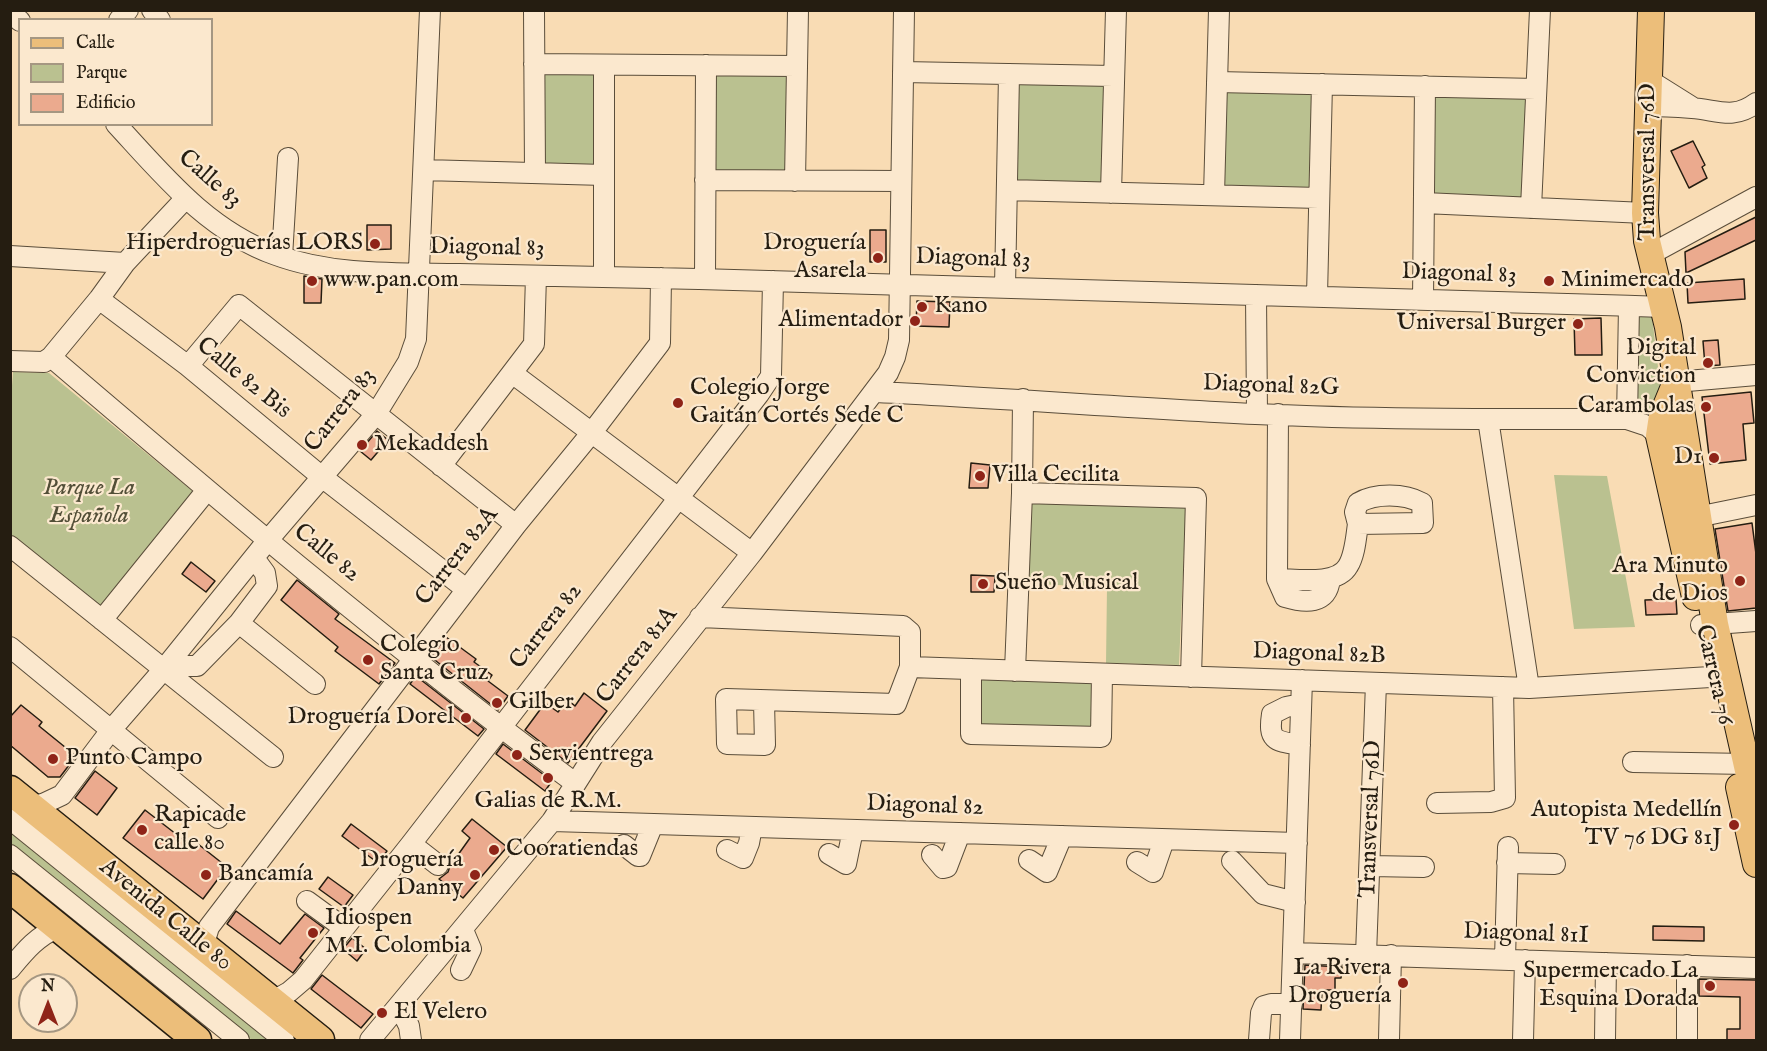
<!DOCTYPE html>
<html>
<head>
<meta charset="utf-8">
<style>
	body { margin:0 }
	#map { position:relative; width:1767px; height:1051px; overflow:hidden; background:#f9dcb4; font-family:"IM FELL English",serif }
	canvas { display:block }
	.frame { position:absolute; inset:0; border:12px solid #251d11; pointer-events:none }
	.legend { position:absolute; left:18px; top:18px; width:195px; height:108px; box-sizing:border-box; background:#fbe8ce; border:2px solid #a59782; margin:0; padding:8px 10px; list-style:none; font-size:18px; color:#251d11 }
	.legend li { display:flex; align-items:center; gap:12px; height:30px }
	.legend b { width:30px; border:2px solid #a59782 }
	.north { position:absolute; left:18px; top:973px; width:60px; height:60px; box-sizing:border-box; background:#fbe8ce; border:2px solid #a59782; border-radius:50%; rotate:0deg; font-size:16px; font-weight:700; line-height:24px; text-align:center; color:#251d11 }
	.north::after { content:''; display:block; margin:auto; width:21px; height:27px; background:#8f2418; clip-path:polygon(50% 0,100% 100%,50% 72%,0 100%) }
</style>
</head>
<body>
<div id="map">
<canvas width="1767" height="1051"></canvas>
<div class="frame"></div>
<ul class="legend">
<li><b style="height:8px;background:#ecbe7a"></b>Calle</li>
<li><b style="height:16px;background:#bac190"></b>Parque</li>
<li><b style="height:16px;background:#ebaa8e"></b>Edificio</li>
</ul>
<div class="north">N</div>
</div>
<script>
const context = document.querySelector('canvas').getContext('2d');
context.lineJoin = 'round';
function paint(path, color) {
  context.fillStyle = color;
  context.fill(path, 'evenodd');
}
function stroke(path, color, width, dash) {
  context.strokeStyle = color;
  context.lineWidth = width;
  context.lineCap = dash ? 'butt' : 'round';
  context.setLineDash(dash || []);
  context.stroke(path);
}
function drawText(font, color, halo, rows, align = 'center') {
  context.font = font + ' "IM FELL English",serif';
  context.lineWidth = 4.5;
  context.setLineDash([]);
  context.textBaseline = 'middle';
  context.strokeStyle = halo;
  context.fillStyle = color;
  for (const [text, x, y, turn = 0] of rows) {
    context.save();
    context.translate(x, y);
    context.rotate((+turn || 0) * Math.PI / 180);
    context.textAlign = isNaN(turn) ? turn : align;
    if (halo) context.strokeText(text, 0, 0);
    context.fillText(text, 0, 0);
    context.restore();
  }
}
paint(new Path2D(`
	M534,64l70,1v110l-69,-2z
	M706,65l91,1 -2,115 -90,-1z
	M1009,74l104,2 -2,117 -104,-3z
	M1217,82l105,2 -3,114 -105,-3z
	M1425,86l111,3 -5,119 -107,-5z
	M1635,316h17l8,68 -4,24 -23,4z
	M13,372l36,1 147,121 -94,113 -91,-71 -1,-124z
	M1554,475l53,1 28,151 -61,2z
	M1027,501l159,3 -7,161 -73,-2 1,-75 -82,-5z
	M976,677l122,4 -2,49 -119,-3z
	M10,830l259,210h-17l-241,-196z`), '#bac190');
const building = new Path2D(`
	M1693,141l12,24 -3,2 5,11 -18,10 -18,-37z
	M1756,217v23l-70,33 -1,-21z
	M367,225h24v24l-24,1z
	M870,230h16v32h-16z
	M304,276l18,3 -1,24h-17z
	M1744,279l1,20 -57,4 -1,-20z
	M917,301l33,1 -1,25 -33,-1z
	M1601,318l1,37h-27l-1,-36z
	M1718,340l2,25 -15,1 -2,-25z
	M1751,392l3,31 -11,1 3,36 -36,4 -8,-67z
	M377,431l11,9 -17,20 -11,-9z
	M971,463l19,2 -2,23h-19z
	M1752,523l4,31v54l-28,3 -13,-82z
	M191,562l24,19 -9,11 -24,-18z
	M971,575l24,1 -1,16h-23z
	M297,580l42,34 -4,5 60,44 -16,21 -44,-33 3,-4 -57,-47z
	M1676,599l1,15 -31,1 -1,-15z
	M446,637l30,22 -2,3 18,13 -4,6 20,15 -10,14 -67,-53z
	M416,676l68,53 -6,7 -68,-52z
	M584,693l23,18 -39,52 -43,-33 20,-27 13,9 10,-12 7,6z
	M21,705l21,17 -3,4 37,30 -16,21h-12l-38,-32v-28z
	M503,744l49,37 -7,10 -49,-37z
	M95,771l22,17 -20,27 -22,-17z
	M145,810l49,38 4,-4 29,23 -24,32 -80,-61z
	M472,819l35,28 -44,51 -24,-19 9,-7 2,-6 20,-28 -8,-7z
	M351,824l36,27 -9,12 -36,-27z
	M328,877l25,18 -9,12 -25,-18z
	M236,911l44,33 25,-30 19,14 -24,30 3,2 -10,13 -66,-49z
	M1653,926l51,1v14l-51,-1z
	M352,938l14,11 -9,12 -14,-12z
	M1305,965l37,2 -1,11h-6v12h-13l-1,20 -18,-1z
	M322,975l51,39 -12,14 -50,-39z
	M1699,979l57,1v61h-29v-12h13v-32l-41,-1z`);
paint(building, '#ebaa8e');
stroke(building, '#251d11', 1.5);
const minor = new Path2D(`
	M152,10l8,10
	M534,10l1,163
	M10,12l10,9
	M119,20l9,-10
	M534,64l263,2
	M604,65v212
	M903,72l210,4
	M1649,80l43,27
	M1217,82l319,7
	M1649,106c14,0 29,1 43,2 26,2 41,12 64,-5
	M116,124c47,51 92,107 160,131 57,21 122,18 183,19 80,2 160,3 240,5 322,7 643,17 964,28
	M424,170l180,5
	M705,180l196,1
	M795,181l3,-171
	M1007,190l312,8
	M1111,193l5,-183
	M1214,195l5,-185
	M1424,203l221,10
	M1531,208l9,-198
	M1649,255l107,-58
	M10,256l115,7
	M282,257l6,-99
	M705,279l1,-214
	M1005,287l4,-213
	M1256,295l1,119
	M1317,296l5,-212
	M99,299l89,67 134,111 144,112
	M1423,300l2,-214
	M51,357c171,146 343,292 524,426
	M10,361l34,1 7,-5 48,-58 26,-36 60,-64
	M188,366l51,-61 277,220
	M512,373l240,180
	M1676,382l80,-7
	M876,392c126,6 253,16 380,22 123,6 248,5 371,5l21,7 11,10
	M1278,414l-1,165 8,18c20,6 42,8 45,-18
	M1488,419l41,269
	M1627,419l2,-113
	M441,466l93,-122 2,-68
	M1022,493l174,5 -5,179
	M1697,517l59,-12
	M10,546l263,211
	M1277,579c19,0 60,7 71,-13 7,-11 8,-29 10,-42l65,-1 -1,-20c-18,-10 -47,-10 -64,0l-3,9 3,12
	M700,617l203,9 7,6v35l-14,37 -170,-5 1,45 38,1 -1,-44
	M102,620l105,-130
	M239,623l76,61
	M1701,625l55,-4
	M10,647l208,171
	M172,659l11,7h14l42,-43 28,-37 -2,-13 -11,-15
	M910,667l619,21 198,-12
	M971,669v65l130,3 1,-63
	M1015,671l7,-178 1,-94
	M1300,745c-25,-4 -32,-4 -28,-31l14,-7 15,-3
	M1633,762l114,2
	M1437,803l54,-1 14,-4 -2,-111
	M31,807l14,-4 17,-8 49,-65 53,-61 104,-129 108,-126 32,-52 8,-23 14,-329
	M10,819l274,221
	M552,821l745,22
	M411,844l27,21
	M624,845l14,11h2l13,-32
	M727,850l16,8 6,-15 3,-16
	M829,854l17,10 7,-34
	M10,855l229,185
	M932,855l11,13 4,-1 13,-34
	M1029,860l18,12 15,-36
	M1232,861l31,33 32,8
	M1137,862l16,10 11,-32
	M1507,863l48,1
	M1371,866l53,1
	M307,901l37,27
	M203,947l6,-20 307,-402 77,-94 67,-88 1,-65
	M1294,953l462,15
	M1366,955l10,-272
	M1505,959l3,-112
	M1687,965v75
	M10,969c15,-18 27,-33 49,-42
	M461,970l10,-21 -8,-19
	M271,1002l18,-10 14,-12 108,-136 348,-450 12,-18 2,-95
	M399,1006l10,20 2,14
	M370,1040l182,-219 50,-79 150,-189 136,-180 7,-16 4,-17 5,-330
	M1259,1040l2,-27 3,-7 7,-2h21
	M1290,1040l12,-360
	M1389,1040l2,-85
	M1523,1040l2,-80
	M1605,1040l1,-77`);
const major = new Path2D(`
	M1651,10l-6,203 2,28 21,86 47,297 41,182
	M1676,382l-14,34 -3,20 36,161
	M1739,787l17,77`);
const highway = new Path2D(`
	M10,790l310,250
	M10,888l187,152`);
stroke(minor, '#5a4d3a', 22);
stroke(major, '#251d11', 28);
stroke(highway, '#251d11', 31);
stroke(minor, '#fbe8ce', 20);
stroke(major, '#ecbe7a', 26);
stroke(highway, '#ecbe7a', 28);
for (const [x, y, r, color] of [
	[375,244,6,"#8f2418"],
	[878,258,6,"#8f2418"],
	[312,281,6,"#8f2418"],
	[1549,281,6,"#8f2418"],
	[922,307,6,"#8f2418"],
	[915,321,6,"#8f2418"],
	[1578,324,6,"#8f2418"],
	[1708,363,6,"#8f2418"],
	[678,403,6,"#8f2418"],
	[1706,407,6,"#8f2418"],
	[362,445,6,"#8f2418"],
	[1714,458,6,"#8f2418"],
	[980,476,6,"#8f2418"],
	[1740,581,6,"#8f2418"],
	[983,584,6,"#8f2418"],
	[368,660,6,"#8f2418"],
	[497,703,6,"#8f2418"],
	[466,718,6,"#8f2418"],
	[517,755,6,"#8f2418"],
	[53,759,6,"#8f2418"],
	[548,778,6,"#8f2418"],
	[1734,825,6,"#8f2418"],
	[142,830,6,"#8f2418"],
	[494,850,6,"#8f2418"],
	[206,875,6,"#8f2418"],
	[475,875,6,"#8f2418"],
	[313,933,6,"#8f2418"],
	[1403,983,6,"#8f2418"],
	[1710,986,6,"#8f2418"],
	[382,1013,6,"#8f2418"]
]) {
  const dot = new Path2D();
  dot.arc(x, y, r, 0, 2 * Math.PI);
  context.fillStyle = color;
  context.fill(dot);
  stroke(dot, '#fbe8ce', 2);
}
drawText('24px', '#251d11', '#fbe8ce', [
	["Transversal 76D",1649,162,-90],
	["Calle 83",209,180,41],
	["Diagonal 83",487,249,1],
	["Diagonal 83",973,260,2],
	["Diagonal 83",1459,275,2],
	["Calle 82 Bis",243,379,39],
	["Diagonal 82G",1271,387,2],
	["Carrera 83",341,411,-52],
	["Calle 82",326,554,39],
	["Carrera 82A",458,557,-52],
	["Carrera 82",547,627,-52],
	["Diagonal 82B",1319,655,2],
	["Carrera 81A",638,656,-52],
	["Carrera 76",1713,675,77],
	["Diagonal 82",925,807,2],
	["Transversal 76D",1372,819,-88],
	["Avenida Calle 80",165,916,39],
	["Diagonal 81I",1526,935,2]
]);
drawText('24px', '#251d11', '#fbe8ce', [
	["Hiperdroguerías LORS",363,244,"right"],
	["Droguería",866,244,"right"],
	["Asarela",866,272,"right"],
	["www.pan.com",324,281],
	["Minimercado",1561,281],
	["Kano",934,307],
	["Alimentador",903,321,"right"],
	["Universal Burger",1566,324,"right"],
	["Digital",1696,349,"right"],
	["Conviction",1696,377,"right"],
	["Colegio Jorge",690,389],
	["Gaitán Cortés Sede C",690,417],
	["Carambolas",1694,407,"right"],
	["Mekaddesh",374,445],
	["D1",1702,458,"right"],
	["Villa Cecilita",992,476],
	["Ara Minuto",1728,567,"right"],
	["de Dios",1728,595,"right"],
	["Sueño Musical",995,584],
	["Colegio",380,646],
	["Santa Cruz",380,674],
	["Gilber",509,703],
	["Droguería Dorel",454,718,"right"],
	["Servientrega",529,755],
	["Punto Campo",65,759],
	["Galias de R.M.",548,802,"center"],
	["Autopista Medellín",1722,811,"right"],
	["TV 76 DG 81J",1722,839,"right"],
	["Rapicade",154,816],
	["calle 80",154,844],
	["Cooratiendas",506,850],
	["Droguería",463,861,"right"],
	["Danny",463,889,"right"],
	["Bancamía",218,875],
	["Idiospen",325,919],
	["M.I. Colombia",325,947],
	["La Rivera",1391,969,"right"],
	["Droguería",1391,997,"right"],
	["Supermercado La",1698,972,"right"],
	["Esquina Dorada",1698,1000,"right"],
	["El Velero",394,1013]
], 'left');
drawText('italic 24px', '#524e37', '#fbe8ce', [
	["Parque La",89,489],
	["Española",89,517]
]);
</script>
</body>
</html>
